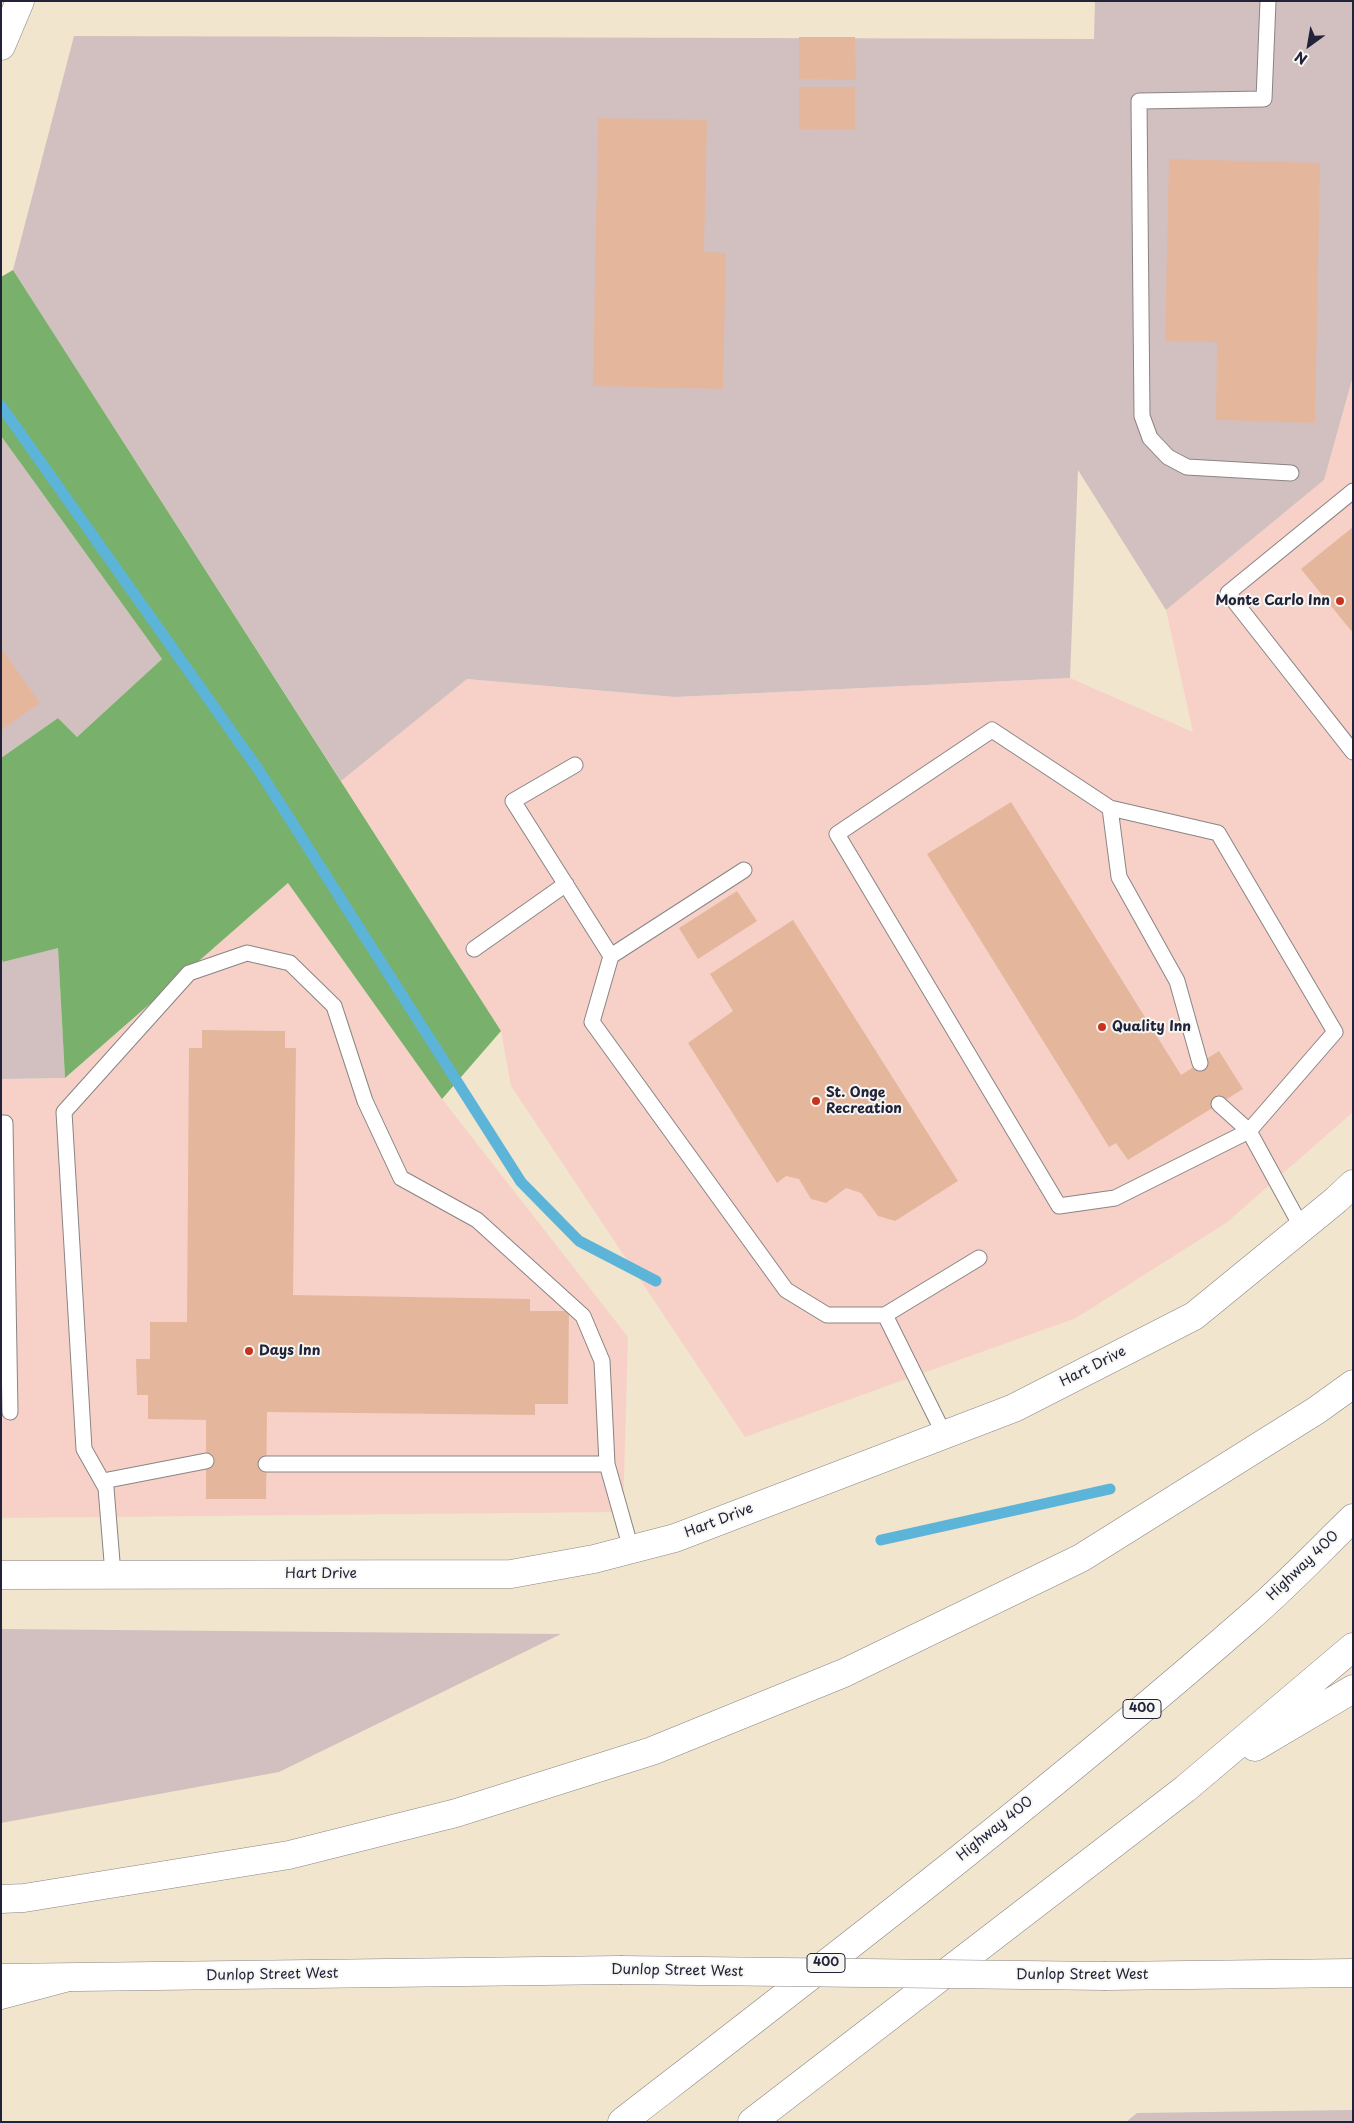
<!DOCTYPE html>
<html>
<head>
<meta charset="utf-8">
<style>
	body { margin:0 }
	#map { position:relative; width:1354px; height:2123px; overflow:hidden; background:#f1e5cd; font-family:"Playpen Sans",sans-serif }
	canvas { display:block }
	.frame { position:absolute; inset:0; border:2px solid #22223b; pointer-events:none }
	.north { position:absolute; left:1284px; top:20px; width:50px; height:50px; -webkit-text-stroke:4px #f6f6f2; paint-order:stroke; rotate:212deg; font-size:14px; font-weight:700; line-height:20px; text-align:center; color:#22223b }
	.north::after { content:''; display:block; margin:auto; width:18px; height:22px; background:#22223b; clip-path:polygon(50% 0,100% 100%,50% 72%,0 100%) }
</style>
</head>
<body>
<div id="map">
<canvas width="1354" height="2123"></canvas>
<div class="frame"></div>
<div class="north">N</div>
</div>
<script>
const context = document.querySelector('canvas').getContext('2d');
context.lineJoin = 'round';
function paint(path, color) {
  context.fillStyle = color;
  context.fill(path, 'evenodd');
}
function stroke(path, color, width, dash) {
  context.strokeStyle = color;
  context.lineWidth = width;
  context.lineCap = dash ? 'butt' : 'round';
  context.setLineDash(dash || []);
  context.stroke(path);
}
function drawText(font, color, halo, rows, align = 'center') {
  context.font = font + ' "Playpen Sans",sans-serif';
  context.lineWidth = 4;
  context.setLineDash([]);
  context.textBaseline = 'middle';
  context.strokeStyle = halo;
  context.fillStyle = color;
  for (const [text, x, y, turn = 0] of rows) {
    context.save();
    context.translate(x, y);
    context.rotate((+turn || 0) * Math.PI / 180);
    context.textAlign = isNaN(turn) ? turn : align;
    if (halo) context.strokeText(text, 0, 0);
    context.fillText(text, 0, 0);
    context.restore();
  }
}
paint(new Path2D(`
	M1353,376v736l-127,111 -150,95 -331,119 -234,-351 -10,-55 -160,-250 126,-102 208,18 395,-19 123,54 -27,-122 158,-130z
	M288,883l154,216 186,238 -5,175 -622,6v-439l64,-1z`), '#f7d1c8');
paint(new Path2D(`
	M1095,1h258v375l-29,104 -158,130 -88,-140 -8,208 -395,19 -208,-18 -126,102 -328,-511 61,-234 1020,3z
	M1,436l161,223 -85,78 -19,-19 -57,40z
	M58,947l7,131 -64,1v-123l3,6z
	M1,1629l560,5 -282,138 -278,51z
	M1353,2110v12h-227l11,-9z`), '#d2bfc0');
paint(new Path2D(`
	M13,270l488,761 -59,68 -154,-216 -223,195 -7,-130 -55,14 -2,-6v-198l57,-40 19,19 85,-78 -161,-223v-159z`), '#79b06c');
stroke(new Path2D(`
	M1,406l257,363 263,413 58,59 77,40
	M881,1540l229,-51`), '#5db4d9', 11);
paint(new Path2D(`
	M799,37h56l1,43 -57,-1z
	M799,87h56v43l-56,-1z
	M598,118l109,2 -3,132 22,1 -3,136 -130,-3z
	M1169,159l151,4 -5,260 -99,-3 1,-78 -52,-1z
	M1353,527v106l-52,-64z
	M1,648l39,55 -39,27z
	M1011,802l170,273 38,-24 24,38 -115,71 -12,-17 -7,4 -182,-293z
	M737,891l20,30 -59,38 -19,-31z
	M793,920l165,261 -63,40 -17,-5 -17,-23 -15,-5 -20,15 -15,-4 -12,-20 -13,-3 -9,7 -89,-140 45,-32 -23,-37z
	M202,1030l83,1v17h11l-3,247 237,4v12h39l-1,93h-33v11l-268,-3 -1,87h-60v-79l-58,-1v-24h-11l-1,-36h14v-37h37l2,-274h13z`), '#e4b79d');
const lane = new Path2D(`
	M1268,1l-4,98 -125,2 3,315 8,22 18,19 19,10 104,6
	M1353,491l-125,102 125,159
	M575,765l-62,36 98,155
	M1110,808l9,69 58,104 23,82
	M744,870l-133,86 -19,66 194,268 41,25h58l60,121
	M474,949l92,-65
	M1219,1104l30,27 -134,67 -56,8 -222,-372 155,-104 118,78 108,25 117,199 -86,99 53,97
	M1,1123h4l5,289
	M885,1315l94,-57
	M266,1464h341
	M103,1481l103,-20
	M113,1574l-7,-86 -22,-39 -20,-337 125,-139 58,-20 43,10 44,43 31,95 36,77 76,42 106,96 19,45 5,103 24,85`);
const street = new Path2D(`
	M1,46l19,-45
	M1,1575l510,-1 83,-15 81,-21 339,-130 180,-92 142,-116 17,-16`);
const secondary = new Path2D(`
	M1106,1976l247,-3
	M1,1978l619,-8`);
const highway = new Path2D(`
	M1255,1747l98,-58
	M1,1899l23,-1 265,-43 167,-42 196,-62 192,-78 237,-115 236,-148 36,-26
	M1,1995l64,-17
	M622,2122c212,-164 426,-328 628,-505 36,-31 69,-66 103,-99
	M752,2122l433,-333 168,-142`);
stroke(lane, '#8a8484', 17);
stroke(street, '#8a8484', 29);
stroke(secondary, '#8a8484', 29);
stroke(highway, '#8a8484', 29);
stroke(lane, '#fff', 15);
stroke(street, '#fff', 28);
stroke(secondary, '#fff', 28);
stroke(highway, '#fff', 28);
const secondaryBridge = new Path2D(`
	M620,1970l486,6`);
stroke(secondaryBridge, '#8a8484', 29, []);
stroke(secondaryBridge, '#fff', 28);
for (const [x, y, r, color] of [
	[1340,601,5,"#c8321e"],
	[1102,1027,5,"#c8321e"],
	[816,1101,5,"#c8321e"],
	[249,1351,5,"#c8321e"]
]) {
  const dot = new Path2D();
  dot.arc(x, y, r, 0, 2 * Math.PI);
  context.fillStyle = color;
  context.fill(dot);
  stroke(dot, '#f6f6f2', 2);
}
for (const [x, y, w] of [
	[1142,1709,38],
	[826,1963,38]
]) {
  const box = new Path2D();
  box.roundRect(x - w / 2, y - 9.5, w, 19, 4);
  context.fillStyle = '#f6f6f2';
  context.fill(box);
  stroke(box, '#22223b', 1);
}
drawText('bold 12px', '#22223b', null, [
	["400",1142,1709],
	["400",826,1963]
]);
drawText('bold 14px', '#22223b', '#f6f6f2', [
	["Monte Carlo Inn",1330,601,"right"],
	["Quality Inn",1112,1027],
	["St. Onge",826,1093],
	["Recreation",826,1109],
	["Days Inn",259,1351]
], 'left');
drawText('14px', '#22223b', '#f6f6f2', [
	["Hart Drive",1093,1367,-27],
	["Hart Drive",719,1521,-21],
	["Highway 400",1303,1566,-44],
	["Hart Drive",321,1574],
	["Highway 400",995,1829,-39],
	["Dunlop Street West",677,1971,1],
	["Dunlop Street West",272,1975,-1],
	["Dunlop Street West",1082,1975]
]);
</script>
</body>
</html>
